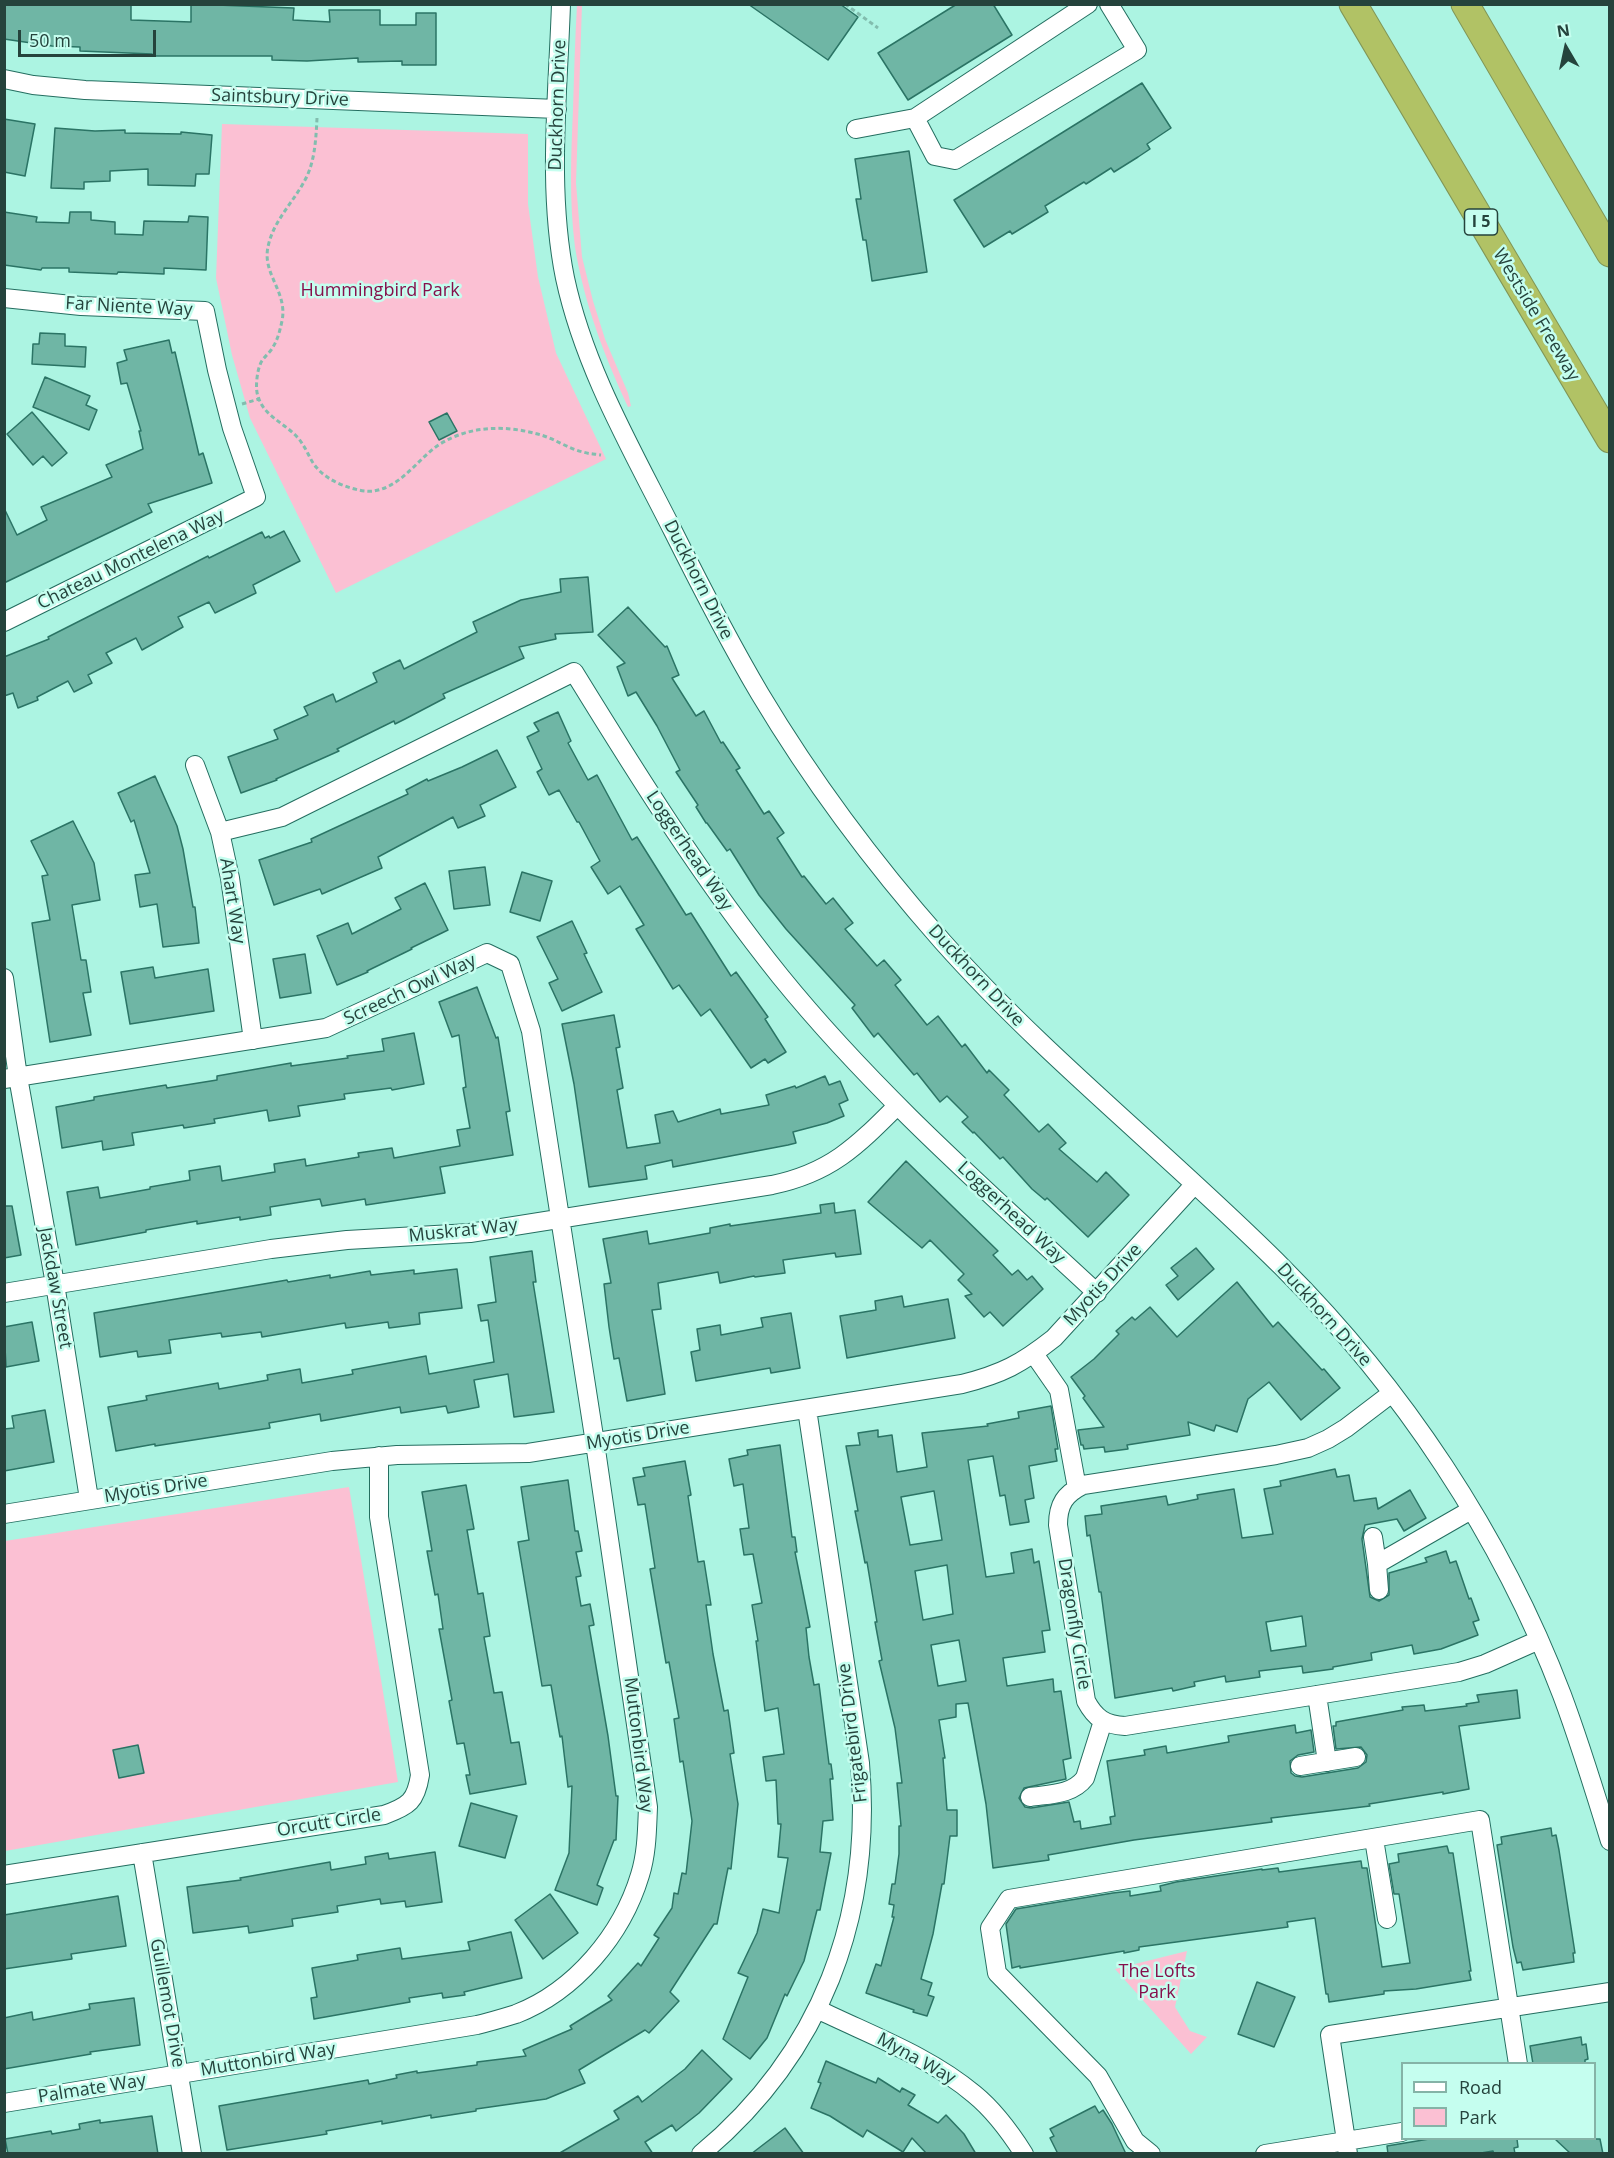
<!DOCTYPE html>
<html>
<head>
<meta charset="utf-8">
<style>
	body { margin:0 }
	#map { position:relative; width:1614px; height:2158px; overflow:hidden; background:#acf4e2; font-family:"Open Sans",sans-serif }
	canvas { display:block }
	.frame { position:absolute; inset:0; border:6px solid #25433c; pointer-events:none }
	.legend { position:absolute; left:1401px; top:2062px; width:195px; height:78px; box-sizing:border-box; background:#c5feef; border:2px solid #85b3a7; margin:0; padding:8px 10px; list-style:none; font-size:18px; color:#25433c }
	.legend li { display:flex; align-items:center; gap:12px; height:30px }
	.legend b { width:30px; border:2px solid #85b3a7 }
	.north { position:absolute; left:1536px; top:18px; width:60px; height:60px; -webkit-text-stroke:4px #c5feef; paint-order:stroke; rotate:351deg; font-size:16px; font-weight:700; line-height:24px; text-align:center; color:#25433c }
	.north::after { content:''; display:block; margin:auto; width:21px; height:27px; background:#25433c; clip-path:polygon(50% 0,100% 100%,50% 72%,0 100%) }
	.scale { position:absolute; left:18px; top:30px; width:138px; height:27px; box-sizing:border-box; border:3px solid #25433c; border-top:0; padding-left:8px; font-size:18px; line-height:21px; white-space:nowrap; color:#25433c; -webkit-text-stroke:4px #c5feef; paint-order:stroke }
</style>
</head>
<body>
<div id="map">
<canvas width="1614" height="2158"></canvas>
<div class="frame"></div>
<ul class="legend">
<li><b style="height:8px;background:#fff"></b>Road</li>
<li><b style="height:16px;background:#fbc0d3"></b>Park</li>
</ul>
<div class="north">N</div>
<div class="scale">50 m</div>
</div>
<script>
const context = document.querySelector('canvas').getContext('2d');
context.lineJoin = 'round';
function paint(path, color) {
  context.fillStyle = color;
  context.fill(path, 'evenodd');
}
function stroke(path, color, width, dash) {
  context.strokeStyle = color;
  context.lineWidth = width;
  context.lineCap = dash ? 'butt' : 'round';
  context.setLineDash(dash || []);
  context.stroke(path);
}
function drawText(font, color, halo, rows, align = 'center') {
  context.font = font + ' "Open Sans",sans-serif';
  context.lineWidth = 5;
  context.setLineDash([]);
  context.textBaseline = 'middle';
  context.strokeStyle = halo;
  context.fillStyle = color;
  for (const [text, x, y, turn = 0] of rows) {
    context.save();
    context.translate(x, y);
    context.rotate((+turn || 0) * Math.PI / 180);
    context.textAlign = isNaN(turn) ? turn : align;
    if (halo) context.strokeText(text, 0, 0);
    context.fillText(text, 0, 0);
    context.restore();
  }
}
paint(new Path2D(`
	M577,5h5l-6,178 6,74 11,44 12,38 23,54 3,13 -3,1c-24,-52 -44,-104 -53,-160 -6,-46 -4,-92 -2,-137 1,-35 2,-70 4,-105z
	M222,124l306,10v70l10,73 18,76 50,106 -270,134 -86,-175 -18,-63 -16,-77z
	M349,1487l49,295 -393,69v-310z
	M1187,1951l-12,56 15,24 17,6 -16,17 -76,-85z`), '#fbc0d3');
const building = new Path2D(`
	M4,4h127v16l60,2v-18l103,4 -1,12 37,2 -1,-12h51v15h36v-12h20v52h-34v-4l-44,1v-4l-51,3 -35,-1v-4h-120v-2l-72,-3v-4l-28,-1 -48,-7z
	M748,4h92l18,13 -30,43z
	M957,4h36l19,31 -104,65 -30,-47z
	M1142,83l29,45 -24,16 3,5 -12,8 -24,15 -3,-4 -25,16 -2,-2 -39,24 3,6 -36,22 -2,-3 -26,16 -30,-47z
	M4,119l31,5 -10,52 -21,-4z
	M55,128l40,3 30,-1v3l56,1v-2l31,3 -3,39h-13l-1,12 -47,-1v-16l-38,2v10l-26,1v7l-33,-1z
	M909,151l18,121 -55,9 -6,-41h-3l-7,-41h5l-6,-40z
	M4,212l33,5 -1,5 33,1 1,-11h21v8l24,2v12l28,1 1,-14 44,1 1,-6 19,1 -2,53 -42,-2v6l-46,-2 -1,2 -48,-2v-4h-27l-1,2 -37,-5z
	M40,333l25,1v12l21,1 -1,20 -53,-3 1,-20h6z
	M169,340l3,13 3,-1 24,103 4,-2 9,30 -64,21 4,8 -148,71v-75l13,27 30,-15 -6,-13 71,-30 -6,-12 37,-16 -4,-18h2l-14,-48 -6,1 -4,-21 10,-3 -3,-10z
	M45,377l45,19 -4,9 11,5 -8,20 -56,-23z
	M32,412l35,41 -15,13 -9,-10 -10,9 -26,-31z
	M447,413l10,18 -18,9 -10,-18z
	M284,531l16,30 -47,24 3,8 -41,20 -6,-11 -31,15 5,10 -41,23 -6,-12 -30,15 6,10 -24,12 4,8 -18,9 -6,-11 -31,16 1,3 -20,8 -5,-15 -9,3v-39l45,-18 -1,-2 160,-81 1,2 53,-26 3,6 4,-2 1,2z
	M588,577l5,55 -38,2 1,5 -37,8 5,11 -81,36 2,4 -40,21 -10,5 -1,-3 -57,28 2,2 -63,28 1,1 -36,13 -13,-36 50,-18 -4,-9 34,-15 -4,-8 29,-13 3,8 41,-20 -4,-9 27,-13 4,9 73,-37 -4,-10 48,-22 40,-8 -1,-13z
	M628,607l37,40 2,-1 12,29 -7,3 24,38 8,-5 17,32 2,-1 17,26 -4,2 28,44 5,-3 15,22 -7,5 25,39 2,-1 22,28 7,-6 20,25 -8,6 32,37 7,-6 17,20 -6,5 32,40 11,-9 24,31 3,-3 22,29 2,-3 20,20 -5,5 35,37 9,-8 18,19 -7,6 38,33 9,-10 23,23 -41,42 -41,-39 -2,2 -13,-11 -29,-32 -3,2 -26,-27 -1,1 -11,-11 6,-5 -21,-21 -7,6 -23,-29 -3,2 -36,-42 -4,4 -22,-29 3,-3 -69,-76 -27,-34 -29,-46 -3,2 -20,-28h-1l-10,-16 2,-2 -22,-33 4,-2 -23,-44 -21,-34 -8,4 -11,-29 8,-4 -27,-28z
	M558,712l13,29 -3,2 20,37 9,-5 35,65 5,-3 49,78 5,-2 40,63 5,-4 32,45 -3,2 21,33 -18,11 -3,-4 -14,9 -41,-59 -9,7 -22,-31 -6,4 -37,-60 8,-4 -24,-39 -12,8 -17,-27 9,-6 -21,-39h-2l-18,-32 -10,5 -12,-23 5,-3 -15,-32 12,-6 -5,-8z
	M497,750l19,37 -36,18 5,11 -27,12 -5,-11 -75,40 4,11 -60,26 -2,-5 -46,16 -15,-45 53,-18 -1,-3 97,-45 -2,-4 21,-11 1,2 34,-14z
	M155,776l22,50 6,23 10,58h2l4,36 -36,4 -6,-43 -17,3 -5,-32 15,-2 -16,-53 -3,2 -13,-29z
	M73,821l21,42 6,37 -28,5 9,55h5l5,32 -8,1 8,42 -41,7 -18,-119 18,-3 -8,-44 6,-1 -17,-34z
	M485,867l5,38 -36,4 -5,-38z
	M522,872l30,9 -12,40 -30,-9z
	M425,883l23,47 -37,18 1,1 -45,22 1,1 -31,13 -20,-49 31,-13 4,11 49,-25 -6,-11z
	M572,921l15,32 -3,1 18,38 -40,19 -13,-28 9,-4 -21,-42z
	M305,954l6,39 -31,5 -7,-39z
	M153,967l2,11 53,-9 6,42 -84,13 -9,-52z
	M477,987l19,51 2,-1 12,74 -4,1 7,43 -73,12 5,26 -79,12 -1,-6 -43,7 -2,-7 -50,8 1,8 -31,5v-3l-43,7v-3l-51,9v2l-70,13 -9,-53 31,-5 2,11 50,-9v-2l40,-7 -1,-9 31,-5 2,15 53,-9 -1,-8 31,-5 1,7 53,-9 -1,-4 34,-5 2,10 66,-12 -3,-16 13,-2 -7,-40 3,-1 -7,-52 -7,2 -13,-35z
	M614,1015l6,32 -4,1 7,40 -6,2 10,58 33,-5 -5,-28 18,-4 5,11 42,-13 1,5 48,-9 -3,-10 29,-9 1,2 29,-12 4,9 11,-4 8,19 -9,4 5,12 -17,7 -34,9 3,11 -8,2 -115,22 -1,-7 -27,6 2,13 -58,8 -15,-103 -12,-60z
	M414,1033l10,51 -32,6 -1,-2 -47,6 1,5 -47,7 2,10 -31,5 -2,-11 -53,9 1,4 -31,5 -1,-3 -51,8 2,12 -31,5 -1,-9 -40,7 -6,-41 38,-7v-3l72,-12 1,3 50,-8v-4l74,-13v3l57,-8 -1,-2 37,-5 -2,-12z
	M906,1161l92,90 -5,4 19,20 6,-5 9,10 5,-4 11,13 -40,37 -13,-14 -6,5 -19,-21 7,-2 -14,-14 6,-6 -34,-34 -8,8 -54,-46z
	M834,1203l1,10 20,-3 6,44 -25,3 -1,-4 -52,7 2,13 -30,4 -1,-1 -34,7 -2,-11 -60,11 3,26 -9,1 13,84 -38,7 -8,-43 -5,1 -5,-32 -5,-43 7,-1 -8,-44 44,-8 2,13 61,-11v-5l20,-4v2l91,-13 -1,-8z
	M4,1206h8l9,49 -17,3z
	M1196,1248l18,21 -36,31 -12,-15 12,-9 -7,-8z
	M532,1251l4,31h-3l21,130 -40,5 -6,-43 -34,6 5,27 -31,6 -2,-7 -45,7 -1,-6 -79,14 -1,-7 -51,9 1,5 -115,18v-2l-39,7 -8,-44 39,-7 -1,-4 72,-13 1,6 49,-9 -1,-5 33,-6 2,14 51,-9 -1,-4 74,-14 3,18 65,-12 -6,-42 -7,1 -3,-16 18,-3 -6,-45z
	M457,1269l5,39 -43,5 1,11 -31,4 -1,-6 -42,6 -1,-5 -83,14 -1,-5 -39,5 -1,-4 -52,7 2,13 -33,4 -1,-6 -37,6 -6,-44 193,-33 1,2 42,-7v3l40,-7 1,4 43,-5v4z
	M1237,1282l36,45 5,-5 44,48 2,-1 16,19 -39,32 -32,-38 -21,17 -11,33 -21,-7 -2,6 -26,-9 2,13 -63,10 1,4 -23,3 -1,-5 -20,2 -1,-4h-2l-3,-15 26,-3 -21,-29 2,-2 -14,-19 23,-18 25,-25 -3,-3 16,-14 3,3 15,-13 27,30z
	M902,1296l2,11 44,-8 7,39 -108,20 -7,-42 36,-6 -1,-9z
	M791,1313l9,55 -29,5 -1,-5 -74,13 -5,-29 9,-2 -3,-21 23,-4 1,10 42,-8 -2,-9z
	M32,1322l7,39 -33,6 -2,-40z
	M1051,1406l7,43h-3l2,12 -28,5 5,32 -9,2 4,22 -19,3 -5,-30 -5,1 -7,-40 -25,4 18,117 28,-4 -3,-20 21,-4 2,14 5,-2 11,69 -8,1 3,21 -42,6 4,28 46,-7 1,13 7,-1 10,67 -8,2 3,19 -42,9 -5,10 6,9 6,1 38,-6 5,20 6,-1 1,8 30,-5 -1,-7 5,-1 -8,-55 38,-6 -1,-5 22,-4 1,7 62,-11 -1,-6 67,-11 1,8 15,-3 3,22 -16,3 -8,6 1,12 4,3 7,1 56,-9 8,-6 1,-7 -6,-8 -25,2 -3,-23h3v-4l67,-12 -1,-3 22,-2 1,6 42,-5 -1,-2 13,-2 -2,-7 40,-5 3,28 -61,8 10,63 -26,5v-2l-74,12 1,2 -99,12 1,4 -138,18 -86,15 1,5 -56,8 -7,-64 -18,-101 -12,1v13l-17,3 6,38h-2l4,52h10v26h-7l-6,48h-2l-9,50 -12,45 11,4 -4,12 6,2 -7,19 -14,-4 1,-2 -48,-17 10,-29 5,2 13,-49h-2l2,-12 -5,-1 3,-20h3l4,-30v-28h2l-4,-43h5l-7,-55 -16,-67 3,-1 -7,-38h2l-10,-60 -2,1 -6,-32 -4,-20h3l-12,-65 14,-1 -2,-12 20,-3v7l14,-2 5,37 30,-5 -5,-34 66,-7 -1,-2 32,-6 -1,-6zM934,1491l8,49 -32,5 -9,-48zM947,1565l6,49 -30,6 -8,-49zM959,1640l7,41 -28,5 -7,-41z
	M45,1410l9,52 -50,9v-42l10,-1 -2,-12z
	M780,1445l12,92h3l2,15h-2l15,75 -4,1 3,29 5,28 5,-1 10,80h2l2,15h-3l3,41 -10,1 -3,31 11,1 -11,57h-3l-13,51 -17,35 -2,-2 -18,44 -17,21 -27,-20 25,-62 -10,-4 19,-40 6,-24 16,4 9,-55 -10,-1 3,-33h-3l-2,-44 -10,1 -3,-24 21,-3 -6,-46 -13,3 -9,-70h2l-6,-36 10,-2 -9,-49 -9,1 -4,-26 9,-1 -6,-44 -9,2 -5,-27 19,-4 -1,-5z
	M685,1461l6,34 -3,1 10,66 6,-1 7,44h-5l7,49 11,57 4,-1 6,43 -4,1 8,50 -7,65 -3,-1 -11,56h-3l-44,68 9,9 -30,32 -4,-3 -66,40 6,13 -39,16 -70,10v2l-45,7v-3l-49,9v-3l-56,10 1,3 -100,16 -8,-44 149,-26 1,4 28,-6 -1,-3 21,-4v2l60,-8v-3l49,-6 -3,-6 49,-21 -2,-3 42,-26 -4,-4 30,-33 3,3 18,-28 -5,-3 18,-27 2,-15 4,1 4,-21 4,1 6,-53 -9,-60 -3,1 -6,-43 5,-1 -10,-56 -3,1 -16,-94 5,-1 -10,-64 -7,1 -5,-27 12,-2 -2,-8z
	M1335,1469l2,8 12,-2 5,26 22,-3 2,11 32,-19 16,28 -22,13 -7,-12 -32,6 -3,14 8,58 9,4 10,-6v-22l38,-11 -2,-4 21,-7 4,12 6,-2 13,38 2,-1 8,22 -6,2 5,13 -37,14 -27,5 -2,-9 -41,8 1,7 -39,7v2l-30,4 -1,-7 -43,5 1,6 -34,5 -1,-6 -31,6 1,4 -22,5 -1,-3 -57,10 -14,-106h-2l-9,-57 -3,1 -2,-20 17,-2 -1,-8 65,-10 2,9 30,-6 -1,-4 37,-6 8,49 31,-4 -9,-45 17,-3 -1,-5zM1302,1616l4,30 -35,5 -5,-29z
	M568,1480l7,51h3l4,20 -6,1 5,24 -5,1 5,29 9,-2 4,21 -5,1 19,110 8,60h2l-2,44h-2l-17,45 6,3 -6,17 -42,-15 14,-37 3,-67 -4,1 -6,-51 -2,1 -9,-52 -9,1 -24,-144 11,-2 -8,-53z
	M466,1485l8,44 -7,1 11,64 5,-1 7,43 -6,1 10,56 8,-1 9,51 8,-1 7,42 -56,10 -4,-19h4l-6,-32 -7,1 -8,-43 3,-1 -13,-71h4l-5,-35 -3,1 -8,-44h5l-10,-59z
	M138,1745l6,28 -25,5 -6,-28z
	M471,1803l46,13 -12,42 -46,-12z
	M1551,1828l1,8 4,-1 3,15 16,103h-2l1,9 -51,8 -2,-8 -4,1 -4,-16 -16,-102 5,-1 -1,-7z
	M1447,1846l2,7h4l18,118h-2l2,9 -55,9 -32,2v3l-55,8 -1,-8h-2l-11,-76 -28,4 1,5 -149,20v3l-15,3v-2l-104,17v-2l-8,2 -6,-44 10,-15 97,-16 17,-2v5l31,-5 -1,-5 16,-4 86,-13v1l16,-2 1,4 82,-11 1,7h5l15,99 28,-4 -11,-69h-5l-5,-30 10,-2 -1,-8z
	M435,1852l7,50 -36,5 -1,-6 -24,3 -1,-5 -43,7 1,6 -46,7 1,7 -44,7 -1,-7 -55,7 -6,-46 54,-7 -1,-2 90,-16 1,8 35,-6 -1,-7 23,-4 1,6z
	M550,1894l28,39 -35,26 -28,-39z
	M118,1896l8,50 -55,8 1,5 -68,10v-54z
	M511,1932l11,46 -58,14 1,3 -22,3 -1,-5 -33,5 1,4 -96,17 -3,-21 6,-1 -5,-29 46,-8 -1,-5 43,-7 2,11 68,-9 -2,-8z
	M1257,1982l38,15 -21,50 -36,-13z
	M134,1998l6,47 -50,7 1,2 -87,15v-51l28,-6 1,8 57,-11 -1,-5z
	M1581,2037l1,8 4,-1 2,15 -3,1v4h-52l-3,-18z
	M702,2050l30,29 -33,34 -23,18 -4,-6 -27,17 8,12h-95l61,-35 -5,-8 24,-15 4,6 43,-33z
	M826,2061l50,22 2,-5 22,14 2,-4 13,7 -7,10 30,18 8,-8 18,19 12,20h-49l-15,-16 -9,14 -36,-22 -4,7 -33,-21 -19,-8 10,-25 -3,-1z
	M1095,2106l4,7 4,-3 9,14 14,30h-68l-8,-16 4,-2 -4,-7z
	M152,2116l6,38h-150l-3,-15 46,-8 1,3 28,-5 -1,-5 21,-4v3z
	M785,2128l19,26h-53z
	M1429,2139h88l1,8 -4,1 1,6h-21l-1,-3 -18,3h-87l-1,-8z
	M1555,2139h45l3,15h-32z`);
paint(building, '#6fb6a5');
stroke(building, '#2b7465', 1.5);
const minor = new Path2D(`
	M561,4c-3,91 -14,185 4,274 19,89 66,170 107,251 28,56 56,111 88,165 52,87 114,170 182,247 104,117 229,215 340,326 120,120 219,268 280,428 18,48 33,97 48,146
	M4,79l29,6 52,5 472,19
	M915,118l20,38 20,4 182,-110 -28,-46
	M856,129l59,-11 173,-114
	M4,298l77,8 124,5 12,59 15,58 24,69 -252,125
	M195,765l25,67 10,46 23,162
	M220,832l62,-15 292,-145c64,104 129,208 206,304 94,116 207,215 317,317
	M4,978l14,99 37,207 34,215
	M4,1079l322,-51 161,-75 23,11 21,67 64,412 53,364c-1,22 -1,46 -8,68 -18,60 -65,116 -124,139 -13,4 -26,8 -39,11l-473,78
	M4,1293l267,-44 76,-9 123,-7 302,-48c58,-12 84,-38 125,-79
	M1034,1354l25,36 18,98
	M1392,1393l-46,35 -18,11 -20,9 -32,7 -193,30c-18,9 -25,19 -25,40l28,176c9,17 19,24 39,25l334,-54 26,-8 54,-24
	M4,1514l328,-53 65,-6 131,-2 434,-69c40,-10 59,-20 92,-46l140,-153
	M1373,1537l4,27 94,-54
	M1377,1564l2,26
	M1317,1695l10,67
	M1300,1766l56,-9
	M1030,1797c20,-3 42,-2 55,-19l18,-57
	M1374,1839l13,80
	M142,1853l50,301
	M4,1875l380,-60c25,-9 32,-14 36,-40l-41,-258v-61
	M817,2009c53,26 112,47 157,85 21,17 36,38 50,60
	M701,2154c120,-100 172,-237 159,-391l-53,-354
	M1151,2154l-16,-13 -37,-65 -101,-103 -7,-45 19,-29 471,-79 38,244
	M1265,2154l137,-22
	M1348,2154l-18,-119 280,-43`);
const highway = new Path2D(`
	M1353,4l257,435
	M1465,4l145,249`);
stroke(minor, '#246e60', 20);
stroke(highway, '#809657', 29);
stroke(new Path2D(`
	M845,4l33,24
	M317,118c-1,20 -2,44 -12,62 -12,23 -32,41 -37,67 -6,27 20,45 14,74 -2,9 -4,18 -9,26 -3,6 -11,11 -13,18 -3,7 -5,24 -2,31 6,23 34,29 45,49 5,7 8,17 14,23 11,14 41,25 57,23 29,-5 44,-33 66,-47 31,-19 67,-19 101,-9 14,4 28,14 42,17 6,2 12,2 18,3
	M242,404l17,-5`), '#82bdae', 3, [4.5, 3]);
stroke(minor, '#fff', 18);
stroke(highway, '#b1c265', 27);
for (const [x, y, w] of [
	[1481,222,33]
]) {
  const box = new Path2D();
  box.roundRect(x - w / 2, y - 13, w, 26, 4.5);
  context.fillStyle = '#c5feef';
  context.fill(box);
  stroke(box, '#25433c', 1.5);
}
drawText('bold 16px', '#25433c', null, [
	["I 5",1481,222]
]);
drawText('18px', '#25433c', '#c5feef', [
	["Saintsbury Drive",280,98,2],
	["Duckhorn Drive",558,105,-88],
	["Far Niente Way",129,307,3],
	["Westside Freeway",1536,315,59],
	["Chateau Montelena Way",131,560,-26],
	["Duckhorn Drive",698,580,63],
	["Loggerhead Way",689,851,56],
	["Ahart Way",232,901,81],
	["Duckhorn Drive",976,976,47],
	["Screech Owl Way",410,990,-25],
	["Loggerhead Way",1011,1213,43],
	["Muskrat Way",463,1231,-6],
	["Myotis Drive",1103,1285,-47],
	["Jackdaw Street",55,1288,80],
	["Duckhorn Drive",1324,1315,48],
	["Myotis Drive",638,1436,-9],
	["Myotis Drive",156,1489,-9],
	["Dragonfly Circle",1074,1624,81],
	["Frigatebird Drive",853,1733,-97],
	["Muttonbird Way",638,1745,83],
	["Orcutt Circle",329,1823,-9],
	["Guillemot Drive",167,2003,80],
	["Myna Way",916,2059,29],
	["Muttonbird Way",268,2060,-9],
	["Palmate Way",92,2089,-9]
]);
drawText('18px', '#860f4b', '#c5feef', [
	["Hummingbird Park",380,291],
	["The Lofts",1157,1972],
	["Park",1157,1993]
]);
</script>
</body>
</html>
